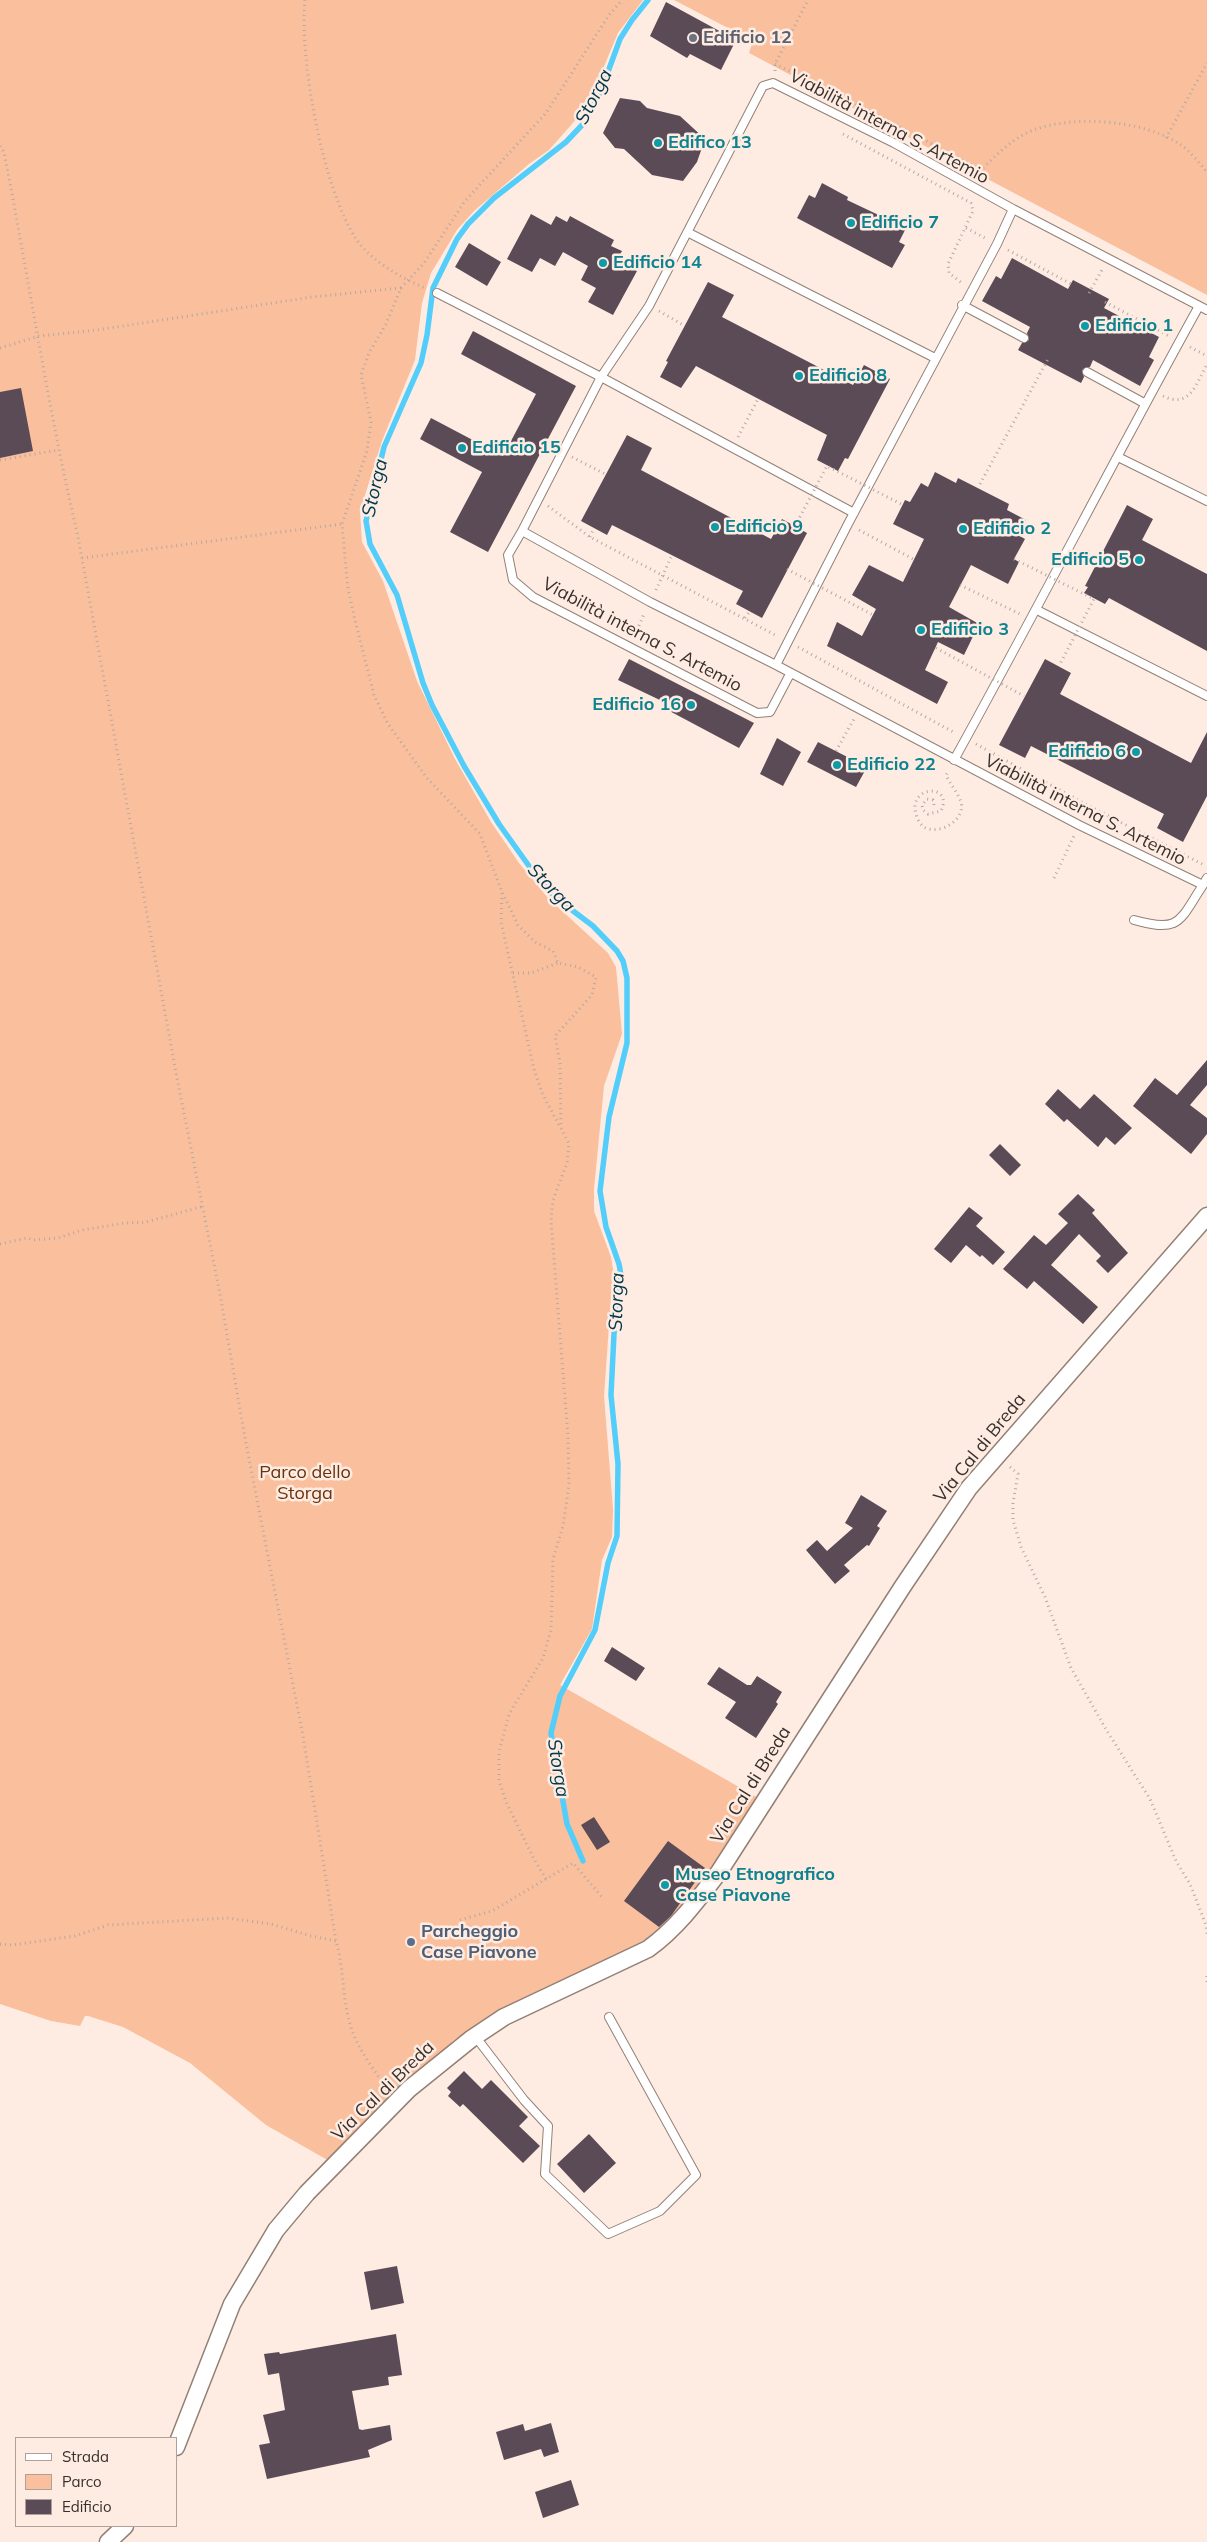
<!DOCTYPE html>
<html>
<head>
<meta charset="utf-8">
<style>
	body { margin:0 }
	#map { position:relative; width:1207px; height:2542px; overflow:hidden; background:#feece3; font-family:Mulish,sans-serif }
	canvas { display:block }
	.legend { position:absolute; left:15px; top:2437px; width:162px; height:90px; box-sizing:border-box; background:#feece3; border:1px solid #afa199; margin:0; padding:6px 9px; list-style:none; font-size:15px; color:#38302b }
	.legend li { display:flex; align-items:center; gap:10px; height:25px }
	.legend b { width:25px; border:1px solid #afa199 }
</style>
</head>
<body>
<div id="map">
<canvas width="1207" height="2542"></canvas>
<ul class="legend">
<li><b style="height:6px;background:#fff"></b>Strada</li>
<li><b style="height:14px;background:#fabf9d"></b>Parco</li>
<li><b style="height:14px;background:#5a4b57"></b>Edificio</li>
</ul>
</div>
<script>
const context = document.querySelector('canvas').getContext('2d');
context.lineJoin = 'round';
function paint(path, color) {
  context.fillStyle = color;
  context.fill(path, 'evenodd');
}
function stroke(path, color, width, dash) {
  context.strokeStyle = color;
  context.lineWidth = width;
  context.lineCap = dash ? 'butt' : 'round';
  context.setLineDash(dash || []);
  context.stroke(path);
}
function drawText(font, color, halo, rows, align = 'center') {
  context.font = font + ' Mulish,sans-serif';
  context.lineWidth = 5;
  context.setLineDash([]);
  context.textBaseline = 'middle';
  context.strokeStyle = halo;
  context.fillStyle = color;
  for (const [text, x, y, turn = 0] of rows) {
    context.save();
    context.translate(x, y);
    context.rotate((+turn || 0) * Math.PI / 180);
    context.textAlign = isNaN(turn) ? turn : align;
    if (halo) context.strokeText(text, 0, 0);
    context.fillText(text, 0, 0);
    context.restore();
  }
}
paint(new Path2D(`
	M0,0h643l-25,33 -31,74 -38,43 -20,14 -55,47 -17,19 -26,43 -9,30 -7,57 -33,81 -22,70 2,31 21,39 34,100 38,78 36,63 28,41 29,35 60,55 8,14 6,67 -18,52 -10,103v22l17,46 2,12 -9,127 9,113 -1,28 -10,23 -10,69 -32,56 200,114 -45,72 -55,63 -51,26 -61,26 -49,25 -45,29 -123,122 -65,-37 -76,-62 -67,-36 -35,-11h-3l-5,10 -29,-5 -51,-17z
	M674,0h533v295l-458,-242 4,-12z`), '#fabf9d');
stroke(new Path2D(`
	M583,1861l-16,-37 -16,-91 9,-37 35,-66 13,-67 9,-27 1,-72 -7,-69 3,-61 7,-59 -2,-11 -13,-37 -6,-36 9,-74 18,-74v-65l-4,-17 -6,-10 -24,-25 -37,-28 -17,-18 -40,-56 -35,-58 -32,-61 -9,-22 -26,-88 -27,-51 -4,-23 18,-74 37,-84 6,-28 6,-47 24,-49 11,-15 26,-26 72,-56 17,-18 18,-33 19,-52 12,-19 16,-20`), '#53cefa', 5.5);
paint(new Path2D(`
	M666,2l70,38 -15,30 -31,-16 -3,4 -37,-22z
	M620,98l20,3 7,7 33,8 25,23 -8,23 -14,19 -31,-6 -28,-26 -9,-1 -12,-15z
	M822,183l26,14 -1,3 59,28 -7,14 6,3 -13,23 -95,-50 12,-23 6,3z
	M531,214l20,11 5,-9 11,6 3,-6 44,24 -3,6 11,5 -5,9 20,11 -24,44 -25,-13 8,-14 -15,-8 7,-14 -25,-14 -8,14 -15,-8 -8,14 -25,-13z
	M469,243l32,19 -14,24 -32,-19z
	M1012,258l56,31 5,-9 36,19 -5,9 55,29 -10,20 5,3 -14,26 -47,-26 -3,7 -8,3 2,7 -3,6 -63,-33 4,-7 7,-3 -2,-7 3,-6 -48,-26 14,-25 5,3z
	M708,282l26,13 -12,22 131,68 11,-20 26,14 -42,80 -3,-1 -7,13 -21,-11 10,-25 -131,-69 -15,22 -21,-11 8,-15 -2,-1z
	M473,331l103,55 -88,166 -38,-20 32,-60 -62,-33 11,-21 72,38 33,-62 -75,-40z
	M21,388l12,63 -33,7v-66z
	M627,435l25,13 -11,22 130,69 11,-20 25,14 -45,85 -26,-14 7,-13 -131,-66 -5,10 -26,-14z
	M935,472l21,11 2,-5 51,26 -2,6 19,10 -8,15 7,4 -11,20 5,3 -11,22 -37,-19 -22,42 30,17 -15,31 -26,-13 -13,28 23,12 -11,22 -110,-58 10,-24 25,14 14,-27 -24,-14 17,-30 34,17 21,-43 -31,-15 12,-24 5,2 11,-19 7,4z
	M1127,505l26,14 -11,21 65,34v77l-98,-53 -4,6 -21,-11 4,-6 -3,-1z
	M629,659l125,64 -15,25 -77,-41 2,-5 -46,-22z
	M1045,659l26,14 -11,21 131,69 16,-31v64l-24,46 -26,-14 7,-14 -133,-68 -6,12 -26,-13z
	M777,738l24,14 -18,34 -23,-12z
	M818,742l49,25 -11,20 -49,-25z
	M1207,1060v25l-17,20 17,13v16l-16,20 -58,-48 22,-28 22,17z
	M1058,1089l22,20 14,-15 38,34 -17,17 -9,-8 -8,10 -31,-28 -3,3 -19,-18z
	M1000,1144l21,21 -11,11 -21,-21z
	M1078,1194l17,16 -3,3 36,40 -20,20 -12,-12 5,-5 -22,-22 -28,31 47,42 -15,17 -49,-43 -7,8 -24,-20 31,-34 12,10 22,-22 -10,-9z
	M969,1207l14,11 -7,8 29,26 -12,13 -11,-10 -2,2 -14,-12 -15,18 -17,-14z
	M861,1495l26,16 -10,15 3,2 -11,18 -2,-1 -23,20 6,6 -15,13 -29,-34 11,-10 10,11 26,-23 -8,-5z
	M612,1647l33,21 -9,13 -32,-20z
	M719,1667l28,18h4l6,-9 25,16 -6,10 2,2 -22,34 -31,-20 11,-16 -29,-18z
	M594,1817l16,25 -13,8 -16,-25z
	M668,1841l37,27 -34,48 -12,11 -35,-26z
	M464,2071l18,18 9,-9 37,37 -9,9 21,20 -17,17 -60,-59 -3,3 -12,-11 3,-4 -4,-4z
	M589,2134l27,29 -32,30 -27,-29z
	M397,2266l7,37 -33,7 -7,-38z
	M396,2334l6,41 -14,2 1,8 -37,6 7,38 3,1 28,-5 2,15 -24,10 2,7 -103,22 -8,-34 11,-2 -7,-28 22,-5 -6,-37 -11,2 -4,-21 15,-2 1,2z
	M551,2423l8,29 -15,5 -3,-8 -37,11 -8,-28 27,-8 2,7z
	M571,2480l8,25 -36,13 -8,-26z`), '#5a4b57');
const service = new Path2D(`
	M689,233l246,125
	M437,293l164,84 253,136
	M962,305l62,33
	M1207,310l-194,-101 -119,-66 -121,-60 -10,3 -114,220 -48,71 -79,154 128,71 126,63 303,160 124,60 4,-7
	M1087,372l57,31
	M1118,457l89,44
	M522,531l-14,24 5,25 20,17 224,116 13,-1 20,-38
	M1037,610l170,86
	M776,665l72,-141 149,-280 16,-35
	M954,760c83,-150 162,-304 245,-454
	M1134,920c47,13 45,1 69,-35
	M475,2036l49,64 24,26 -3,48 63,60 52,-23 36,-36 -87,-158`);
const minor = new Path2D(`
	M176,2447l56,-143 44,-74 31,-37 102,-104 62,-50 33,-22 144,-68c29,-21 49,-48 71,-77l184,-286 66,-98 238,-272
	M108,2542l17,-16`);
stroke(service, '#938075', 10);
stroke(minor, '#938075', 19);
stroke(new Path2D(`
	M305,0c-6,60 18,188 51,239 16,23 46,39 71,50
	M775,64l68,33 138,73c15,-15 34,-34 55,-41 41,-14 108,-9 145,16 10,7 18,18 26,27
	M775,71v-7l33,-64
	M843,134l128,69 2,8 -25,53 1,9 13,10
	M1166,138l41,-75
	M0,146l4,6c25,128 44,257 74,385l99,541 43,216 25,144 58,298 33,205c8,27 6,56 14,83 6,23 23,44 36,64
	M966,228l21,11
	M1008,250l65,35
	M1089,293l14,-25
	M1105,302l64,34
	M659,311l26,15
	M1190,347l17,9
	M0,348l39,-12 58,-6 215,-33 89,-9
	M1163,396c27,13 33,-12 44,-32
	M738,437l20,-38
	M572,457l33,17
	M0,460l58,-10
	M980,484l68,-125
	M548,506l42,31 187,99
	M859,530l56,30
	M590,537l4,-9
	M82,558l260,-34
	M960,585l60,29
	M656,590l16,-35
	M745,618l5,-7
	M635,635l9,-21
	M798,647l157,86
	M976,744l113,62 115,59
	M836,751l18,-32
	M934,805l-1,-5 -6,-1 -5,6 1,5 5,4 13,-3c13,-28 -33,-26 -25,3 1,5 4,10 8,13 15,9 42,-7 37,-25 -3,-9 -11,-18 -15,-27l3,-5
	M1054,878l20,-42
	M502,893l-1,29 33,147 8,24 18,34
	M513,973h18l27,-10
	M0,1244l27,-6 7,2 24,-2 24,-8 43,-7 21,-1 58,-16
	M1010,1467l8,7 -5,29v17l8,27 24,50 26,71 36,63 43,68 26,62 14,23 16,41 1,9
	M546,1879l-12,-20 -28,-57 -7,-22v-28l10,-38 34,-56 8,-28 2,-71 10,-33 6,-41 -1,-49 -17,-215 2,-21 14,-37 2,-19 -8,-16 -1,-65 -5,-27 37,-41 4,-18 -18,-10 -20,-4 -5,-12 -18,-9 -17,-17 -16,-33 -22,-58 -53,-56 -39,-54 -14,-29 -19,-75 -7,-31 -6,-65 25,-73 4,-29 -10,-47 8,-22 17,-29 15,-36 23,-25 41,-62 81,-88 63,-98 13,-15
	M460,1920l32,-9 81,-48 29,34
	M0,1944l12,1 63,-9 33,-11 119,-7 44,6 40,12 25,5
	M1207,1976v10`), '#b7a8a1', 3, [1, 4]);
stroke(service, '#fff', 8);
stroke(minor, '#fff', 16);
stroke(new Path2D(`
	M795,526l32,-60 76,39
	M1014,559l80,40 -35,67
	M787,569l86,46
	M936,648l88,48`), '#b7a8a1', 3, [1, 4]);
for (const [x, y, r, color] of [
	[693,38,5,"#6b7280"],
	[658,143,5,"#0f9aa8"],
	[851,223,5,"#0f9aa8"],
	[603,263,5,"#0f9aa8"],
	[1085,326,5,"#0f9aa8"],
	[799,376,5,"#0f9aa8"],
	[462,448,5,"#0f9aa8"],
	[715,527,5,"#0f9aa8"],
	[963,529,5,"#0f9aa8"],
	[1139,560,5,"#0f9aa8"],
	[921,630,5,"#0f9aa8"],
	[691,705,5,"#0f9aa8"],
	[1136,752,5,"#0f9aa8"],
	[837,765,5,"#0f9aa8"],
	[665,1885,5,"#0f9aa8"],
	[411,1942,5,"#5c6f8a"]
]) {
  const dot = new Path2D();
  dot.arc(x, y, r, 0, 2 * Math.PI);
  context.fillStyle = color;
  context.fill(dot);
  stroke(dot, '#feece3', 2);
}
drawText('bold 18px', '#5b616d', '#feece3', [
	["Edificio 12",703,38]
], 'left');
drawText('18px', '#38302b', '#feece3', [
	["Viabilità interna S. Artemio",889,127,28],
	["Viabilità interna S. Artemio",642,635,28],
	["Viabilità interna S. Artemio",1085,810,27],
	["Via Cal di Breda",980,1448,-51],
	["Via Cal di Breda",751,1785,-58],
	["Via Cal di Breda",383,2091,-44]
]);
drawText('bold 18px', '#0d838f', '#feece3', [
	["Edifico 13",668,143],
	["Edificio 7",861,223],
	["Edificio 14",613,263],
	["Edificio 1",1095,326],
	["Edificio 8",809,376],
	["Edificio 15",472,448],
	["Edificio 9",725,527],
	["Edificio 2",973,529],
	["Edificio 5",1129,560,"right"],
	["Edificio 3",931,630],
	["Edificio 16",681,705,"right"],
	["Edificio 6",1126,752,"right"],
	["Edificio 22",847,765],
	["Museo Etnografico",675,1875],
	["Case Piavone",675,1896]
], 'left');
drawText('18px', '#6a330c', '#feece3', [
	["Parco dello",305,1473],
	["Storga",305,1494]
]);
drawText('bold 18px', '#4e5e75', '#feece3', [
	["Parcheggio",421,1932],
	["Case Piavone",421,1953]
], 'left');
drawText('italic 19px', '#013a4c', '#feece3', [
	["Storga",594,97,-63],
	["Storga",375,488,-77],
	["Storga",551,888,46],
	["Storga",617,1302,-88],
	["Storga",558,1768,81]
]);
</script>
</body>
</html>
